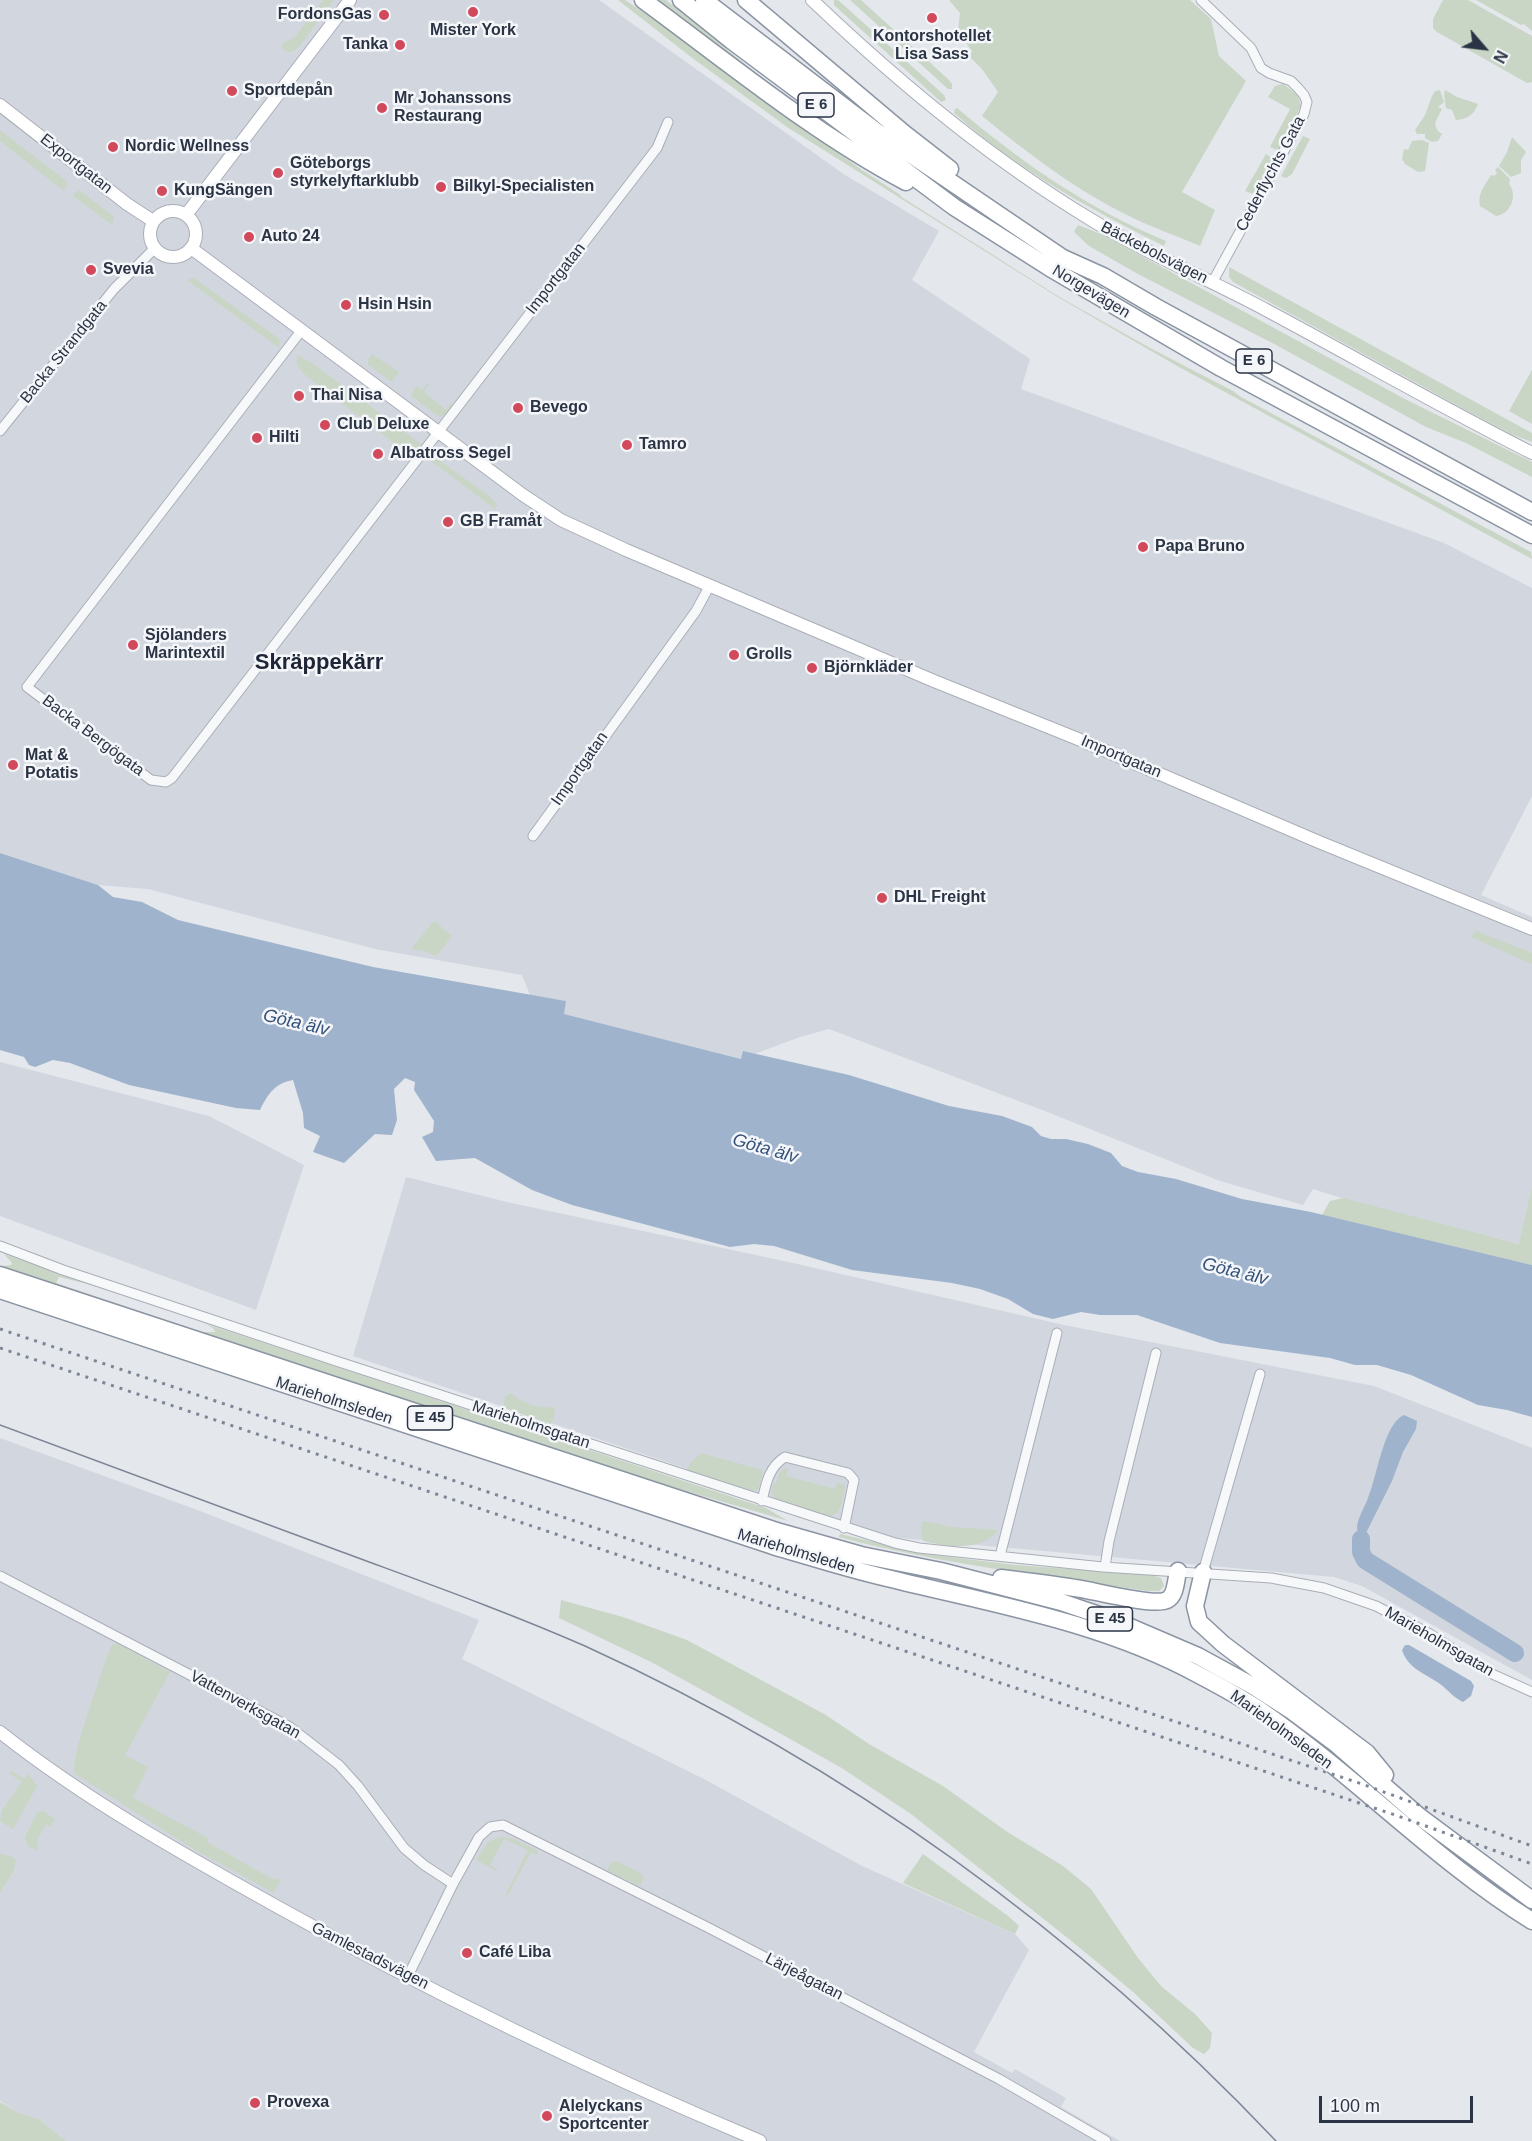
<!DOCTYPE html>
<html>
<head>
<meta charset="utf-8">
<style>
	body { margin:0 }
	#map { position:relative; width:1532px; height:2141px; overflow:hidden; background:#e4e7ec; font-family:Arial,sans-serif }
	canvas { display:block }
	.north { position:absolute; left:1454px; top:18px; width:60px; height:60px; -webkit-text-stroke:4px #f4f6f9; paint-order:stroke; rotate:118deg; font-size:16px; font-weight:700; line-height:24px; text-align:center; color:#2b3445 }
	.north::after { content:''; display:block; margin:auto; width:21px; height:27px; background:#2b3445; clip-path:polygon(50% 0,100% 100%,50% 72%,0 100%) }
	.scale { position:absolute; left:1319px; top:2096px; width:154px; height:27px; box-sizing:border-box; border:3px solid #2b3445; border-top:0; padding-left:8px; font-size:18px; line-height:21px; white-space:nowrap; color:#2b3445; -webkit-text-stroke:4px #f4f6f9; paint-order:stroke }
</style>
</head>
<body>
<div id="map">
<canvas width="1532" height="2141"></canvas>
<div class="north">N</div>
<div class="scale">100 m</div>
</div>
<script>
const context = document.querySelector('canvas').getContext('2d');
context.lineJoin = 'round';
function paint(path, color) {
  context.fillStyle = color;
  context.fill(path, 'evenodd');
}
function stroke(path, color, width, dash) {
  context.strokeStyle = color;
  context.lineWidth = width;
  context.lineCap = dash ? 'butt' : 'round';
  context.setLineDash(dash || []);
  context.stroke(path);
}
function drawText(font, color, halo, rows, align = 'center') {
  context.font = font + ' Arial,sans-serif';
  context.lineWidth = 5;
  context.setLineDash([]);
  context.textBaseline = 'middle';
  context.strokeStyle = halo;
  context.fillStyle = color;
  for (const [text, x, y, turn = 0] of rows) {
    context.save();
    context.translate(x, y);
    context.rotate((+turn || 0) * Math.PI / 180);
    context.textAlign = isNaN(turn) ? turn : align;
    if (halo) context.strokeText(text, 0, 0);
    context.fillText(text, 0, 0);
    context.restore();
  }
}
paint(new Path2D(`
	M0,0h599l246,175 94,56 -27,49 118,79 -9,30 423,154 88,45v208l-51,99 51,22v269l-12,58 -160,-40 -47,-15 -10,16 -83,-24 -170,-68 -221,-84 -29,8 -59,22 -178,-45 3,-13 -36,-6 -8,-20 -147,-26 -227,-60 -50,-4 -98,-32z
	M0,1062l209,54 95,49 -48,145 -256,-94z
	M406,1177l101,25 286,61 271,62 310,61 158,62v232l-170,-94 -28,-9 -446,-40 -535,-181z
	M0,1438l200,73 279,109 -17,39 244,121 156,86 153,68 14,16 -55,102 38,21 3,-4 51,29 -5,9 59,34h-1054l-27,-22 -20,-6 -19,-12z`), '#d2d6de');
paint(new Path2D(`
	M323,0h11l-35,47 -7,5h-5l-5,-4 1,-5 11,-5z
	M618,0h7l24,16 213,154 37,24 4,4 158,100 89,50 85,44v1l8,5 288,154 1,7 -353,-192 -118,-68 -274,-172 -96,-70z
	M656,0h10l86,70 -8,-5z
	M834,0h4l106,95 2,5 -5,2 -107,-97z
	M850,0h11l88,80 3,4v5h-4z
	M949,0h241l21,19 8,37 27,25 -64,111 33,18 -15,36c-23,-10 -47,-18 -69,-29 -54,-26 -102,-63 -149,-101l16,-24 -16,-23 -12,-12 2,-6 -14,-20 2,-18z
	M1443,0h25l64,36v46l-5,1 -90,-51 -4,-4v-9z
	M1476,0h56v31l-8,-7 -3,1z
	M1283,84l15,11 3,11 -21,41 -3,3 -7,-3 20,-38 -22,-12 7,-11z
	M1440,90l4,12 -6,5 4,2 -7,14 2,7 5,4 -4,7 -6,1 -7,-4v-4h-7v2l-3,-6 10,-15 7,-19 3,-5z
	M1445,90l12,7 21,7c-4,11 -11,15 -22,16l-4,-10 -6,-2 -2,-13z
	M957,108c64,54 131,101 209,133l-2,5c-74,-37 -148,-77 -210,-133l1,-4z
	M0,130l65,50 3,4 -4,7 -64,-50z
	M1303,136l7,3 -18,35 -6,4 -5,-2z
	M1512,137l14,15 -5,8v13l-10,4 -12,-11 8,-14z
	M1422,140l7,3 -4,28 -7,1 -13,-8 -3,-5 2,-10 4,1 4,-9z
	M1266,154l6,4 -1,6 -15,27 -3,3 -8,-3z
	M1498,167l12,12 -1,5c9,11 2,30 -13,32l-16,-10c-3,-12 5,-21 11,-31l3,1 3,-3 -2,-3z
	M77,191h4l33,26 -2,8 -39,-29z
	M1078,225l23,9 302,164 129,64v15l-66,-34 -40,-16 -150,-82 -138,-71 -49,-28 -15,-14z
	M1229,267l303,166v9l-21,-8 -51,-27 -227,-125 -4,-5z
	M194,278l84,60 2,4 -1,6 -92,-68z
	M372,354l27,18 -7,10 -24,-17v-5z
	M298,355l14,8 109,81 -10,12 -102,-78c-7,-7 -16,-12 -11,-23z
	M1532,370v54l-23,-13z
	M428,383h2l-6,9 22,18 5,-7 2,1 -9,11 -5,2 -28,-21 5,-10 6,4z
	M429,453l60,43 8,8 -2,5 -69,-52z
	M434,921l18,15 -15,19 -2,1 -10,-5 -14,-2z
	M1476,931l56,22v11l-61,-27z
	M1532,1186v79l-210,-50 8,-14 13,-3 176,46z
	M4,1254l88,31 -33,-8 -3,6 145,49h14l-2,-4 -7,-4 560,184 22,13 -197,-58 -588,-195v-2l8,-1 1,-2z
	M511,1393c11,10 28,16 43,14l1,7 -3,9 -2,1 -43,-15 -3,-4 1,-8z
	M701,1453l61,17 1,3 -4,15 -7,4 -65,-22 3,-7z
	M786,1468l2,1 -2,7 49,13 2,-6 7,1 1,4c-3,13 -4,32 -21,27 -10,-3 -51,-12 -53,-23 0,-2 2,-7 3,-9h2l4,-11z
	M923,1521l30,6 45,3c-16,22 -51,17 -75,11l-2,-11z
	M840,1534l85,20 91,11 136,10 9,3 3,8 -5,5h-11c-104,-15 -207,-27 -309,-54z
	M561,1600l62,17 64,23 139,75 43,29 74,42 63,45 57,35 28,23 47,69 23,28 34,28 17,19 -2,15 -6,6 -11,-6 -61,-57 -63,-52 -158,-125 -71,-47 -116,-65 -73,-40 -92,-44z
	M113,1644h5l52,28 -45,83 23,12 -15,31 75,40 -1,4 67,38 2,-2 4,2 -6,13 -79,-43 -120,-76c-6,-15 27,-99 33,-121z
	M12,1771l12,8 4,-5 9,12 -24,43 -13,-8 2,-11 20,-28 -13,-9z
	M43,1811l12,8 -5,8 -4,-3 -10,18 3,2 -3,6 -8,-4 -3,-9 12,-24z
	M501,1837l13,2 24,12 -1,4 -6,-3 -23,43 -2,-1 22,-44 -24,-11 -14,26 8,5 -1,1 -21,-11 12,-18z
	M0,1854l11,2 5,4 -3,12 -13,20z
	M923,1854l85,62 11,10 -4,8 -112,-51z
	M616,1861l26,13 2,4 -4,8 -32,-15v-3l4,-6z
	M0,2102l19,11 20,6 27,22h-66z`), '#c9d6c5');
paint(new Path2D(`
	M0,853l98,32 15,12 29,5 36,18 195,47 193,34 -2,13 177,45 2,-8 106,24 100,31 53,10 30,11 9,9 10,3h15l22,5 23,9 11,13 16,6 38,7 66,20 69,13 221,53v152l-25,-7 -29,-5 -67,-30 -34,-10h-22l-25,-7 -110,-15 -83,-28h-37l-19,-3 -28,7 -20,-5 -25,-15 -28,-10 -28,-6 -100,-13 -78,-24 -20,-2 -24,3 -158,-42 -40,-15 -57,-32 -39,3 -14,-24 11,-5 1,-11 -20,-31 1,-8 -10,-4 -11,11 3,31 -5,15 -17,-1 -31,29 -31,-11 7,-16 -16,-8 -1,-15 -10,-33c-18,3 -25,14 -33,30l-24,-2 -107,-23 -59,-22 -17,-3 -18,7 -6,-2 -5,-8 -24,-7z
	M1404,1415l13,6 -1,8 -13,23 -11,29 -26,52 -5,6c-3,-5 -4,-8 -4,-13 2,-11 9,-21 12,-31 8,-19 15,-72 35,-80z
	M1405,1645h4l62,36 3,5 -3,10 -8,6c-9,-4 -15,-12 -23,-18 -15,-11 -32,-15 -38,-34z`), '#9fb4cc');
stroke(new Path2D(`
	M1361,1539v13l4,8 150,93`), '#9fb4cc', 18);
const street = new Path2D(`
	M1201,0l50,48 10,20 8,5 22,8 7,7 6,7 3,7 -3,12 -92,169
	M301,331l-274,356 124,93 15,2 6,-4 485,-630 11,-26
	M0,431l114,-142 41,-41
	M533,836l163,-225 14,-26
	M0,1246l63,24 270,90 562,183 24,5 184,19 168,11 53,10 52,18 54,28 60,39 42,19
	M762,1501c4,-18 7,-34 23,-44l63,16 6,7 -10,48
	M1000,1556l57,-223
	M1105,1567l4,-26 47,-188
	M1203,1572l57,-198
	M0,1576l290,151 49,38 19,21 46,62 20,17 29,19
	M408,1976l45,-92 26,-47 11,-10 13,-2 204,102 292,152 107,62`);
const secondary = new Path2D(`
	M812,0c86,82 177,158 278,219 57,35 119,60 178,92 88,47 175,97 264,142
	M0,105l127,99 26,17
	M150 234a23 23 0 1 1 46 0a23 23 0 1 1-46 0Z
	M186,215l164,-215
	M191,248l332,247 38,25 65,30 308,131 144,58 241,103 213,87
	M0,1732c86,68 181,121 276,174 156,87 319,166 484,235`);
const highway = new Path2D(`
	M643,0c86,63 169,132 263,182
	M681,0l51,41 222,166 96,61 171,100 311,167
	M704,0l172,131 125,85 62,42 40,18 53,31 376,205
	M746,0l159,134 45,35
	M0,1275l780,257 81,23 80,16 120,31 53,18 84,36 55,30 39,25 43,32 85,74 112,83
	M0,1290l773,256c38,11 75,23 114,32 105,26 214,44 310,96 21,11 43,23 63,36 95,65 174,150 272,211
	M1203,1572l-8,34 4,16 24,22 144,109 18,22
	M1001,1578c25,3 50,6 74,10 17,2 79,19 92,12 9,-4 9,-21 11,-29`);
stroke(street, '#a9aeb7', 11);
stroke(secondary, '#a9aeb7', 14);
stroke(highway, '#8b94a3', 19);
stroke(street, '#f7f8fa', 9);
stroke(secondary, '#fff', 12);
stroke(highway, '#fff', 16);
stroke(new Path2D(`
	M0,1425c114,42 228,84 342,127 81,30 163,59 243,94 261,119 494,287 691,495`), '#7d8696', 1.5);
stroke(new Path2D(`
	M0,1329l1362,455 170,62
	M0,1348l1395,467 137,49`), '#7d8696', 3, [3, 6]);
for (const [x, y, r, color] of [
	[473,12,6,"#d1495b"],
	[384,15,6,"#d1495b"],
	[932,18,6,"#d1495b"],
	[400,45,6,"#d1495b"],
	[232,91,6,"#d1495b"],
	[382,108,6,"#d1495b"],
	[113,147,6,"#d1495b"],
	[278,173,6,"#d1495b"],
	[441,187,6,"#d1495b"],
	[162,191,6,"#d1495b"],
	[249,237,6,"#d1495b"],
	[91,270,6,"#d1495b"],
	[346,305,6,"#d1495b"],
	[299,396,6,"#d1495b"],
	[518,408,6,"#d1495b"],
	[325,425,6,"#d1495b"],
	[257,438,6,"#d1495b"],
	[627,445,6,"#d1495b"],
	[378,454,6,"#d1495b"],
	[448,522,6,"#d1495b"],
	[1143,547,6,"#d1495b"],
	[133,645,6,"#d1495b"],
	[734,655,6,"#d1495b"],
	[812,668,6,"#d1495b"],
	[13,765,6,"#d1495b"],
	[882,898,6,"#d1495b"],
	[467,1953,6,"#d1495b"],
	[255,2103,6,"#d1495b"],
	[547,2116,6,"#d1495b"]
]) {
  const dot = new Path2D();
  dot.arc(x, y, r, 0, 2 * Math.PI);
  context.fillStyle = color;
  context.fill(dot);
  stroke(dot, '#f4f6f9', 2);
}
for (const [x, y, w] of [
	[816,105,36],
	[1254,361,36],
	[430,1418,45],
	[1110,1619,45]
]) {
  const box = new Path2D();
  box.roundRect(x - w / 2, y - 12, w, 24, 4.5);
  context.fillStyle = '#f4f6f9';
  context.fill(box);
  stroke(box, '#2b3445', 1.5);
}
drawText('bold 15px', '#2b3445', null, [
	["E 6",816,105],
	["E 6",1254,361],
	["E 45",430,1418],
	["E 45",1110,1619]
]);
drawText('bold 16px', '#2b3445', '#f4f6f9', [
	["FordonsGas",372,15,"right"],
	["Mister York",473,31,"center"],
	["Kontorshotellet",932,37,"center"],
	["Lisa Sass",932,55,"center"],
	["Tanka",388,45,"right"],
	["Sportdepån",244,91],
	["Mr Johanssons",394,99],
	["Restaurang",394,117],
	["Nordic Wellness",125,147],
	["Göteborgs",290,164],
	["styrkelyftarklubb",290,182],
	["Bilkyl-Specialisten",453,187],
	["KungSängen",174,191],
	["Auto 24",261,237],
	["Svevia",103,270],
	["Hsin Hsin",358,305],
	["Thai Nisa",311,396],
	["Bevego",530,408],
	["Club Deluxe",337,425],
	["Hilti",269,438],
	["Tamro",639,445],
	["Albatross Segel",390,454],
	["GB Framåt",460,522],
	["Papa Bruno",1155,547],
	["Sjölanders",145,636],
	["Marintextil",145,654],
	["Grolls",746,655],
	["Björnkläder",824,668],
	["Mat &",25,756],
	["Potatis",25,774],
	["DHL Freight",894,898],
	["Café Liba",479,1953],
	["Provexa",267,2103],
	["Alelyckans",559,2107],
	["Sportcenter",559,2125]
], 'left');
drawText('16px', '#2b3445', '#f4f6f9', [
	["Exportgatan",76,164,38],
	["Cederflychts Gata",1271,174,-62],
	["Bäckebolsvägen",1154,253,27],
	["Importgatan",556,279,-52],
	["Norgevägen",1091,292,31],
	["Backa Strandgata",64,352,-51],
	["Backa Bergögata",93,736,37],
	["Importgatan",1121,757,23],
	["Importgatan",580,769,-55],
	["Marieholmsleden",334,1401,18],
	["Marieholmsgatan",531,1425,18],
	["Marieholmsleden",796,1552,17],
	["Marieholmsgatan",1439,1642,30],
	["Vattenverksgatan",245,1705,29],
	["Marieholmsleden",1281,1730,36],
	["Gamlestadsvägen",370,1956,27],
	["Lärjeågatan",804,1977,27]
]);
drawText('italic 18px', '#34527a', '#f4f6f9', [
	["Göta älv",296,1023,13],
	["Göta älv",765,1149,16],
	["Göta älv",1235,1272,14]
]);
drawText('bold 22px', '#1d2536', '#f4f6f9', [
	["Skräppekärr",319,663]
]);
</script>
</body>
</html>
